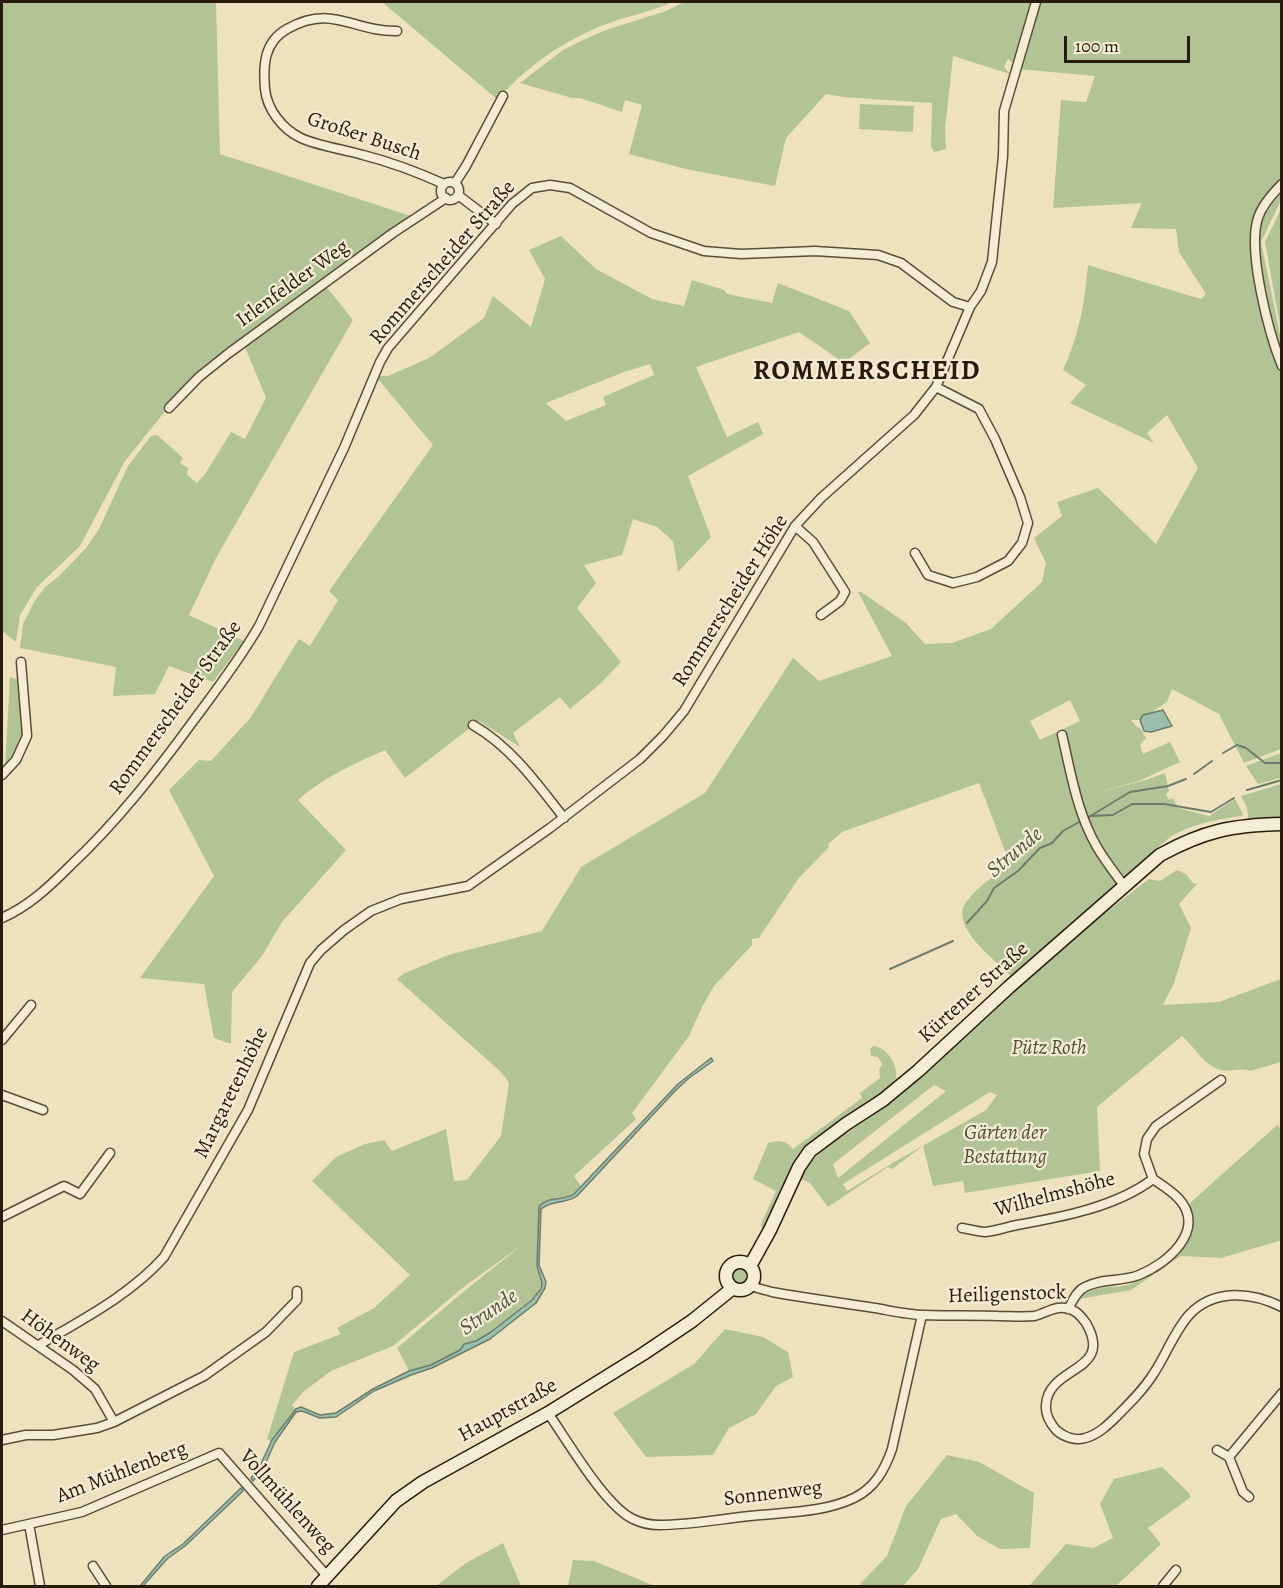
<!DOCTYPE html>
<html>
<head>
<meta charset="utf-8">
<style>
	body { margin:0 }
	#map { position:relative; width:1283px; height:1588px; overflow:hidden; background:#eee2be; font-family:Alegreya,serif }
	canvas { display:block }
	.frame { position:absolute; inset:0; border:3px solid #291b09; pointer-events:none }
	.scale { position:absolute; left:1064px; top:36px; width:126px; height:27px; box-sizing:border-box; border:3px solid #291b09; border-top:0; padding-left:8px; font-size:18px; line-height:21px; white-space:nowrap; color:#291b09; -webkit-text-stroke:4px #f4ecd5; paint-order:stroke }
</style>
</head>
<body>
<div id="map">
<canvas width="1283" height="1588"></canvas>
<div class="frame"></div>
<div class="scale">100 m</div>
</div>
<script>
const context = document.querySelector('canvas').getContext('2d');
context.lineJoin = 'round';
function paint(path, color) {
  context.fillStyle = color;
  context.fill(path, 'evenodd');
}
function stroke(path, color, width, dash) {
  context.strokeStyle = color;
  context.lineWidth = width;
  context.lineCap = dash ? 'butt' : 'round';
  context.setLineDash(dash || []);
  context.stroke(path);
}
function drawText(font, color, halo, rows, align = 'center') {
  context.font = font + ' Alegreya,serif';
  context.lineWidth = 4.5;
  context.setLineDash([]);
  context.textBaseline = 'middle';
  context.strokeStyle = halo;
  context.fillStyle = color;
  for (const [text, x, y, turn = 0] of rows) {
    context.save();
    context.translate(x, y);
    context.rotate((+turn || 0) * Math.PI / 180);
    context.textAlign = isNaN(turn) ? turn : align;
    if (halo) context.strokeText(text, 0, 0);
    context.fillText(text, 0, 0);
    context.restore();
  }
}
paint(new Path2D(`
	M2,2h214l4,152 191,62 -140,102 -92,76 -54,67 -45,85 -43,41 -17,28 -4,27 -14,-11z
	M382,2h290c-21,10 -44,14 -66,22 -40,16 -81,42 -108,76z
	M684,2h349l-20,61 -5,-4 -4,8 6,7 -57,-18 -8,73 1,20 -12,3 -3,-6 1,-43 -89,-6 -17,-3 -40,44 -11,48 -89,-17 -57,-15 13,-49 -17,-5 -3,12 -42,-14h-8l-52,-15 43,-33 22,-11 21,-9 60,-19z
	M1037,2h244v177c-11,11 -23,23 -27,38 -6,21 7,67 11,89l-8,-65 1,-23 23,-33v15l-20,42 21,102 -1,405 -37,14 -25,-49 -47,-25 -5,13 -27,18h-9l6,7 3,1 6,10 -6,7 3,9 27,-12 10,20 -41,19 -51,14 58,-15 19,-7 4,18 -3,3 3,6 4,-2 5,10 31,8 26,-17 8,15 -1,2c-24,3 -51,8 -72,21l-159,139c-15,-15 -64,-51 -44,-75 11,-15 29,-26 43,-37l-31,-81 -137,49 -14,12 1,3 -31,32 -39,59 -7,1v6l-38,41 -12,21 -13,29 -57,77 4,6 -62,57 7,10c-4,4 -9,11 -15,13 -13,4 -14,-2 -27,8l-2,59 5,17 -5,12 -46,37 -15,9 -12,3 -4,6 -29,15 -22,6 -12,-23 71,-60 54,-43 -57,41 -72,60 -62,25 -28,21 -11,13 4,4 -25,33 -4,-3 27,-87 47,-18 -4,-6 37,-20 36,-33 -98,-94 24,-24 29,-13 19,-4 8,11 54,-22 8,52 13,-1 34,-44 8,-53 -7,-10 -105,-94 6,-5 45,-19 94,-24 39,-64 124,-74 88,-135 26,23 73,-25 -34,-64h3l45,31 19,21 27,-1 39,-14 51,-47 4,-19 -12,-25 28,-22 -5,-14 41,-14 58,56 42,-76 -31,-53 -20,18 7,10 -84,-40 16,-18 -23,-15c17,-37 21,-65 25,-105l113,34 5,-5 -27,-42 -3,-23 -45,-1 11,-25 -89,5 8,-108 25,2 9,-26 -77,-7zM1070,700l10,21 -40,19 -10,-19z
	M860,104l54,2 -1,26 -54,-3z
	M1281,209v122l-16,-89z
	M561,236l35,33 56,30 32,7 8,-26 32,10 3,4 45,9 6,-20 71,28 21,32 -26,20 -45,-31 -103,35 31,70 31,-15 5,12 -75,42 23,61 -33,35 -5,-31 -16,-14 -24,-8 -11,36 -38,10 12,18 -19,25 44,54 -21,22 -30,25 -10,-12 -47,36 7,14 -41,-26 -74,57 -20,-28c-32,14 -61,27 -87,50l48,50 -64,72 -20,34 -30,36 -1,52 -17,-6 -10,-54 -64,-6 74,-102 -45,-86 30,-30 12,1 40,-44 48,-78 11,7 28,-46 -9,-9 104,-146 -55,-66 2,-3h8l41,-18 55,-40 9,-22 38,31 14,-48 -16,-29zM650,364l4,11 -51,22 3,8 -40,16 -20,-18 78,-31z
	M326,286l27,34 -137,238 -27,57 55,26 -31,41 -44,-16 -14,28 -42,2 3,-29 -96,-19 3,-24 11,-22 11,-15 14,-11 27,-28 13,-19 29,-63 23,-30 6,-1 26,23 -3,5 8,5 -1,7 10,8 8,-9 26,-42 14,7 21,-41 -21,-51z
	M10,677l9,3 4,57 -3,10 -15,19z
	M1281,753v25l-23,6 -12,-18z
	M1281,784v37l-32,2 -2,-15 -6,-12z
	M1177,870l9,4 7,9 4,1 -18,20 12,24 -17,55 -11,22 56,-3 62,-23v83l-31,9c-9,-4 -19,1 -29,-1 -17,-4 -26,-23 -39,-34l-85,71 3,64 -135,22 -2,-12 -30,5 -10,-40 -31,23 -4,-2 -60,40 -18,-24 -11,-5 9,-14 21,-19 55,-37 178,-162 87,-67 11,2zM934,1085l12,6 -108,87 -5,-14zM990,1092l7,3 -11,15 -90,51 -49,30 -4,-7z
	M873,1046c15,1 26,21 23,34l-20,18 -56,37 -21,20 -8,11 -29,66 -1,-8 15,-33 -23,-12 15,-36c10,-3 18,-3 25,6l69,-51 -2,-5 20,-15 -1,-8 3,-6 -4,-7 -7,-1 -1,-7z
	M1277,1125l5,5 -1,112 -2,-1 -58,17 -40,-2 -50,34 -52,9c14,-15 30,-10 48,-14 36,-9 78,-40 62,-81z
	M733 1276a7 7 0 1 1 14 0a7 7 0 1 1-14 0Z
	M725,1329l38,8 25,15 5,25 -17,9 -20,28 -27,14 -16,27 -67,2 -33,-44 81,-49z
	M947,1455l32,7 55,31 -4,55 -30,1 -23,-13 -21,-22 -15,5 -23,50 -15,17h-43v-2l27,-28 19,-50z
	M1162,1467l26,25 3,5 -43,31 13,16 -45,42h-87l37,-42 27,4 20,-10 -13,-34 14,-25z
	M503,1543l18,43h-85l30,-23z
	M573,1560l21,1 61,25 -87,-1z`), '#b2c496');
const water = new Path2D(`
	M1163,710l9,16 -21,6 -7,-1 -4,-11 3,-5z
	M711,1058l2,3 -24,17 -14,13 -98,105c-11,8 -26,4 -36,13l-2,56 7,17 -1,6 -9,15 -46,36 -58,29 -21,7 -37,16 -38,26 -16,1 -18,-7 -6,1 -21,30 -13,29 -9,10 -2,-3 8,-10 13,-28 24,-31 5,-2 19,8 16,-2 37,-24 36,-18 22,-6 29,-15 4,-6 12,-3 15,-9 41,-32 9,-11 1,-6 -5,-17 2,-59c9,-12 23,-5 35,-13l104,-110z
	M241,1488l2,3 -58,55 -18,13 -24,27h-3l25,-30 18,-12z`);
paint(water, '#9abfad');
stroke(water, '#6d7d6b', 1.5);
stroke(new Path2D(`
	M1223,753l14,-8 9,3 19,15h17
	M1194,774l18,-13
	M1247,790l35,-10
	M1092,815l38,-23 38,-6 18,-7
	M1086,819l4,-3 23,-1 19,-11h32l47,8 23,-14
	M967,923l20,-22 7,-13 24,-17 22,-23 12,-5 11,-12 18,-10
	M890,969l63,-28`), '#6d7d6b', 2);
const minor = new Path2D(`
	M397,31c-44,1 -65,-28 -110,-2 -23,13 -24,36 -22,60 2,20 17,40 36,49 14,7 45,12 62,17 28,7 54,17 81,29
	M441 191a9 9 0 1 1 18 0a9 9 0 1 1-18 0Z
	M455,183l11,-17 37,-70
	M1282,184c-10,10 -20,21 -24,34 -11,33 11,116 24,148
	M458,195l38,29
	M169,408l30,-31 30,-24 164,-120 53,-35
	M795,526l18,16 32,50 -5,9 -19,14
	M915,553l13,22 25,8 24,-6 31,-16 14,-18 6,-20 -8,-26 -25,-58 -16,-30 -43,-22
	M473,725c38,22 64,58 91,93
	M1062,735c9,38 15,78 35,112 8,14 18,26 27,39
	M2,775l14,-15 11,-24 -6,-74
	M2,918c27,-12 47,-31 68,-52 47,-44 86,-94 124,-146 23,-31 46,-61 65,-94l85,-178 36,-86 8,-14 124,-144 20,-16 18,-3 20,3 81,45 53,18 37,3 74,-3 63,4 23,8 52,39 17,5
	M2,1040l29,-35
	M2,1095l41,15
	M2,1217l62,-31 16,8 30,-41
	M962,1228c7,1 16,4 23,4 10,-1 22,-5 32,-7 45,-8 99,-18 136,-46l-9,-25 3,-15 9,-13 65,-46
	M750,1286l22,6c34,6 69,11 103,16 17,3 34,7 50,7 24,1 49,0 73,1 11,0 25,1 36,0 11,-2 19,-10 31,-8 10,1 15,7 21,15 29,50 -38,42 -40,82 -1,10 4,18 10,25 8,7 19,11 29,8 13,-3 24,-14 33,-23 13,-13 26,-26 36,-42 12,-18 20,-41 35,-58 25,-27 63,-23 93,-8
	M1068,1309c5,-8 8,-18 17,-22 16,-9 37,-5 54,-12 28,-11 68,-45 40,-76 -7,-8 -17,-14 -26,-20
	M2,1321l71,49 22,19 19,33
	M39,1345c44,-26 91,-50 125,-88l84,-147 62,-147 11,-13 23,-20 27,-19 30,-12 67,-13 82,-58 90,-69 23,-23 21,-25 111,-185 26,-28 93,-83 22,-28 34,-80 11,-16 11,-29 11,-106 1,-45 32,-109
	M548,1413c19,27 57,93 85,106 8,4 17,6 26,6 30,0 62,-6 91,-9 34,-4 73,-3 104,-18 21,-10 31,-29 38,-49l30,-134
	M2,1440l24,-5h27l44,-7 17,-6 90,-46 62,-44 31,-32v-9
	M1217,1450l12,7 14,35 6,5
	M1229,1457l53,-64
	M29,1524l11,62
	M2,1530l80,-18 137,-59 108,123
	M93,1566l13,20
	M1163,1586l13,-16`);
const secondary = new Path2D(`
	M726 1276a14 14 0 1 1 28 0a14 14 0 1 1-28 0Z
	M750,1266l20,-36 29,-63 11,-16 36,-27 37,-24 35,-29 91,-84 151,-132c44,-24 72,-30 122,-31
	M318,1586l78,-85 27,-19 125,-69 95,-59 49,-33 41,-33`);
stroke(minor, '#5a4d36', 11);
stroke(secondary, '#291b09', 15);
stroke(minor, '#f4ecd5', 8);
stroke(secondary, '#f4ecd5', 12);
drawText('21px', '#291b09', '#f4ecd5', [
	["Großer Busch",364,137,18],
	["Rommerscheider Straße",443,263,-49],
	["Irlenfelder Weg",293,284,-36],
	["Rommerscheider Höhe",731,601,-58],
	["Rommerscheider Straße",176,708,-54],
	["Kürtener Straße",974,993,-42],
	["Margaretenhöhe",232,1093,-64],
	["Wilhelmshöhe",1055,1195,-15],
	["Heiligenstock",1007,1295,-2],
	["Höhenweg",60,1341,36],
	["Hauptstraße",508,1411,-29],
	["Am Mühlenberg",122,1473,-21],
	["Sonnenweg",773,1494,-7],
	["Vollmühlenweg",287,1502,48]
]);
drawText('italic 21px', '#524e33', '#f4ecd5', [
	["Pütz Roth",1049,1049],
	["Gärten der",1005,1134],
	["Bestattung",1005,1158]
]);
drawText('italic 22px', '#515442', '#f4ecd5', [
	["Strunde",1015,853,-40],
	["Strunde",489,1313,-34]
]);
context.letterSpacing = '1.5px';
drawText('bold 27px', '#291b09', '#f4ecd5', [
	["ROMMERSCHEID",867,372]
]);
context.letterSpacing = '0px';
</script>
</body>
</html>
